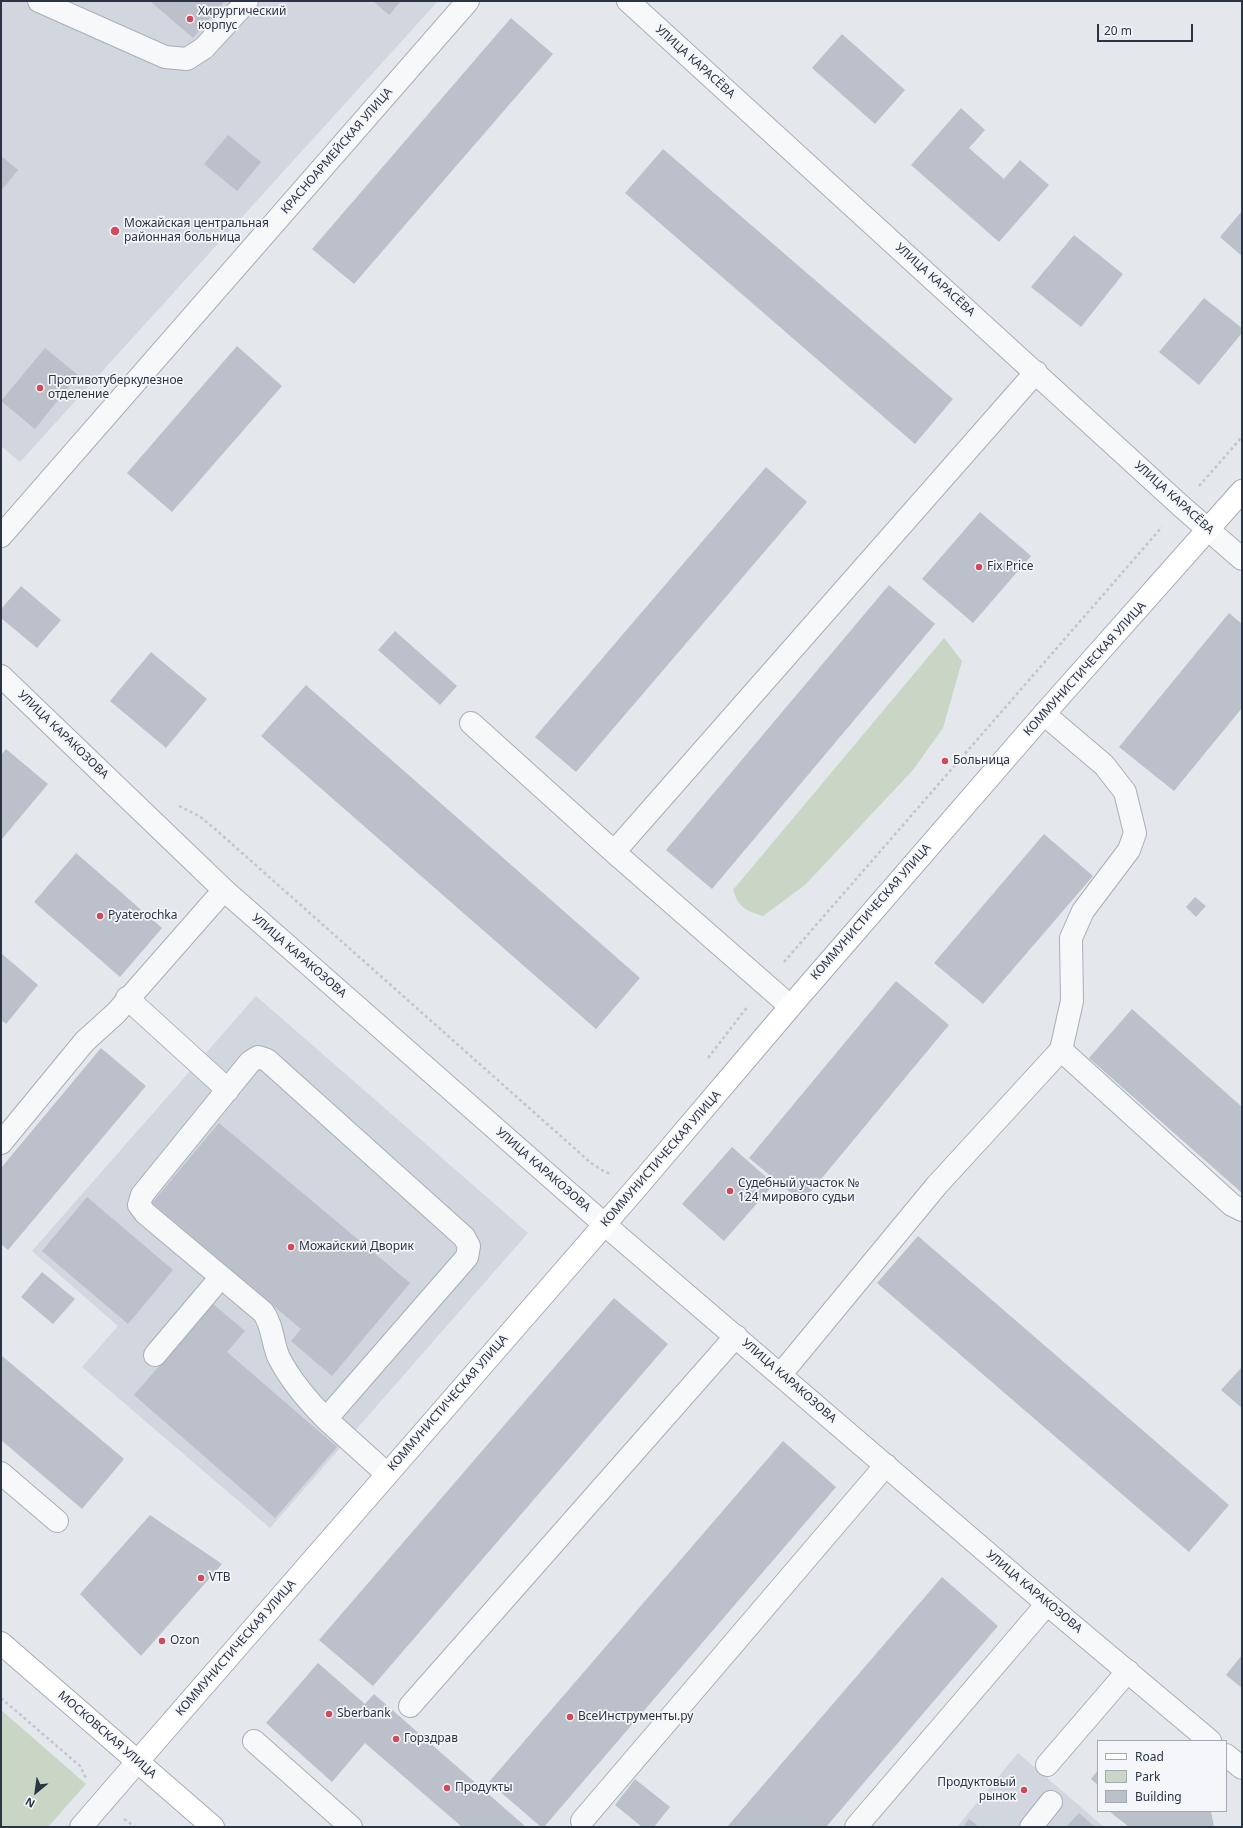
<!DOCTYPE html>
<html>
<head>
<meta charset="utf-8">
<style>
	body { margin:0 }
	#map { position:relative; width:1243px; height:1828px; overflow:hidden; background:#e4e7ec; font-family:"Noto Sans",sans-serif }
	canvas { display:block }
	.frame { position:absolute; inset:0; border:2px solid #2b3445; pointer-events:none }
	.legend { position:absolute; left:1097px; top:1740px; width:130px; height:72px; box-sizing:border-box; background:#f4f6f9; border:1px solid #a4a8b1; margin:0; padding:5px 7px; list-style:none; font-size:12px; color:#2b3445 }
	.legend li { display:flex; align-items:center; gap:8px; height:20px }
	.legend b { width:20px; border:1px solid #a4a8b1 }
	.north { position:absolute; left:16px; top:1772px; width:40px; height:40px; -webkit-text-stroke:3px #f4f6f9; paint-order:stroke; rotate:209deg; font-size:11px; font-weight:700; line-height:16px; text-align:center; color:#2b3445 }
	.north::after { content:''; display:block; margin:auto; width:14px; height:18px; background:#2b3445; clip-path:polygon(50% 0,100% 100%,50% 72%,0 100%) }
	.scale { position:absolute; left:1097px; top:24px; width:96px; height:18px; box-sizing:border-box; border:2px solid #2b3445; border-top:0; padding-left:5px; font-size:12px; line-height:14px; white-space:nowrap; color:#2b3445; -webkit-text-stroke:3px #f4f6f9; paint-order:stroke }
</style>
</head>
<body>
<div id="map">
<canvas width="1243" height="1828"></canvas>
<div class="frame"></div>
<ul class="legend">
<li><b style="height:5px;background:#fff"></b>Road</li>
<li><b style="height:11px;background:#c9d6c5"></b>Park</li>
<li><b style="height:11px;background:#bbc0ca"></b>Building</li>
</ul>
<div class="north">N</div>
<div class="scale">20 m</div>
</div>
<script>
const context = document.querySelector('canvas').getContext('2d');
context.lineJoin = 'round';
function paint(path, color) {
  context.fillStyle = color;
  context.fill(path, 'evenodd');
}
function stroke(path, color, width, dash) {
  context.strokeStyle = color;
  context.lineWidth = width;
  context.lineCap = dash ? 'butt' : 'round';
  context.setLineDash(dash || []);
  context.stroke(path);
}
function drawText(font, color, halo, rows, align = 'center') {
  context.font = font + ' "Noto Sans",sans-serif';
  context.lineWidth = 3.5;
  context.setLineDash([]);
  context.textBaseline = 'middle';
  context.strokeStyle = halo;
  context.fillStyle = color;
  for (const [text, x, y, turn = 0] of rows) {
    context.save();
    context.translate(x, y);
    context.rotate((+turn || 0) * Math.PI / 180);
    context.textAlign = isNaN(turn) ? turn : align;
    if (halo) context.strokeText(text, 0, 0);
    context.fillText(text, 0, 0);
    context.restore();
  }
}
paint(new Path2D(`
	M1,1h437l-418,461 -19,-16z
	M256,996l272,237 -258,295 -188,-161 36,-41 -86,-75z
	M1018,1753l86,74h-147z`), '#d2d6de');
paint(new Path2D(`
	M944,638l18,23 -19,67 -30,42 -108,115 -42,31c-18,-6 -24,-8 -30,-26z
	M1,1710l85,74 -38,43h-47z`), '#c9d6c5');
paint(new Path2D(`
	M150,1h75l-32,37z
	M373,1h28l-12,14z
	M511,18l42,36 -199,230 -42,-35z
	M842,34l63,56 -30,34 -63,-56z
	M961,108l24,22 -16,18 35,31 16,-19 29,25 -50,57 -88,-77z
	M228,135l33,27 -24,29 -33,-27z
	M663,149l290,250 -38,45 -290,-251z
	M1,156l17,14 -17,21z
	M1242,211v45l-22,-19z
	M1074,235l49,39 -42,53 -50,-40z
	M1204,298l38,30v5l-43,52 -40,-33z
	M237,346l45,40 -110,126 -45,-39z
	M45,348l33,27 -43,54 -34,-28z
	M766,467l41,35 -231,270 -41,-35z
	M980,512l51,44 -58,67 -51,-44z
	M889,585l46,39 -223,265 -46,-39z
	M21,586l40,34 -24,28 -36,-30v-9z
	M1229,613l13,11v84l-68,83 -55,-44z
	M395,631l62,55 -17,19 -62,-55z
	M151,652l56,47 -41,49 -56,-47z
	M306,685l334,293 -44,51 -335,-293z
	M6,749l42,35 -47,56v-85z
	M1044,834l49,42 -110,128 -49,-41z
	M76,853l86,75 -42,49 -86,-75z
	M1195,897l11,9 -10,11 -10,-10z
	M1,953l37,32 -32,39 -5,-4z
	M896,981l53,44 -147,177 -53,-44z
	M1132,1009l110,98v86l-153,-135z
	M101,1048l45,38 -138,164 -7,-6v-76z
	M219,1123l191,160 -78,93 -41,-35 10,-12 -149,-126z
	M732,1147l42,37 -50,57 -42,-37z
	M87,1197l86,73 -45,54 -86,-73z
	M918,1236l311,269 -40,47 -312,-269z
	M42,1272l33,27 -22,25 -32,-27z
	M614,1298l54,46 -295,342 -54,-46z
	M213,1304l32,27 -18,21 110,95 -62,71 -141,-123z
	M1,1355l123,104 -42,50 -81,-69z
	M1242,1367v41l-21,-18z
	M783,1441l53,46 -292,340h-3l-52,-45z
	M150,1515l72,49 -81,92 -61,-62z
	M942,1577l56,49 -172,201h-99z
	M1242,1655v33l-16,-13z
	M318,1663l47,41 9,-10 152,133h-64l-97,-84 -33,39 -66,-59z
	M1098,1770v15l-7,-6z
	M635,1779l35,28 -16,20h-12l-27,-22z
	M1109,1811h102l3,16h-85z
	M1079,1813l16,14h-29z
	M969,1819l10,8h-16z`), '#bbc0ca');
const minor = new Path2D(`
	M39,1l126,56 22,2 17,-11 43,-47
	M628,1l553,505 61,53
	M1,536l467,-535
	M1,676l223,214 380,334 443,380 163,137
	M471,723l143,129 176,154
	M614,852l422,-480
	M127,998l101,92
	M1061,1050l171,155 10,5
	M1,1143l84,-102 31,-28 108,-123
	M155,1355l66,-78
	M781,1374l156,-189 124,-135 11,-49 -1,-63 12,-27 46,-61 6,-17 -10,-41 -21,-27 -60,-51
	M326,1419c-18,-18 -35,-38 -47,-61 -7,-15 -6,-33 -16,-46l-118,-99 -6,-8 3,-10 108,-133 8,-5 9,3 197,177 5,9 -2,11 -141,162 61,55
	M1,1473l56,48
	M410,1706l326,-370
	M254,1741l97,86
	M1226,1755l16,13
	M1047,1765l81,-94
	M582,1821l304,-356
	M81,1827l57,-66
	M856,1827l191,-223
	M1031,1827l20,-25`);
const major = new Path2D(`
	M1,1643l212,184
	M138,1761l500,-575 158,-186 248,-286 198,-223`);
stroke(minor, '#a9aeb7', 24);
stroke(major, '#a3abb8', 24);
stroke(new Path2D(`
	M1199,486l43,-49
	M179,806l20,10 15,12 377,335 14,9 6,2
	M784,962l378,-435
	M708,1058l40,-52
	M1,1698l79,68 6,12
	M124,1819l11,8`), '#c2c5cb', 2.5, [3, 3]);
stroke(minor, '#f7f8fa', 22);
stroke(major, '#fff', 22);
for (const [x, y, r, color] of [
	[190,19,4,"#d1495b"],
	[115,231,5,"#d1495b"],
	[40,388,4,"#d1495b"],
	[979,567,4,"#d1495b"],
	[945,761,4,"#d1495b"],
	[100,916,4,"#d1495b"],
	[730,1191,4,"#d1495b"],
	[291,1247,4,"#d1495b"],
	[201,1578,4,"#d1495b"],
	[162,1641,4,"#d1495b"],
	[329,1714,4,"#d1495b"],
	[570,1717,4,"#d1495b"],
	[396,1739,4,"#d1495b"],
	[447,1788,4,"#d1495b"],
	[1024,1790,4,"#d1495b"]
]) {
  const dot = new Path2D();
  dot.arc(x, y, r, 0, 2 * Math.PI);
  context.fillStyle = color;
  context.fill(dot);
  stroke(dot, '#f4f6f9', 1.5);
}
drawText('12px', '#2b3445', '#f4f6f9', [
	["Хирургический",198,12],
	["корпус",198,26],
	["Можайская центральная",124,224],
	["районная больница",124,238],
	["Противотуберкулезное",48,381],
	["отделение",48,395],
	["Fix Price",987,567],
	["Больница",953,761],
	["Pyaterochka",108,916],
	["Судебный участок №",738,1184],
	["124 мирового судьи",738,1198],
	["Можайский Дворик",299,1247],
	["VTB",209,1578],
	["Ozon",170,1641],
	["Sberbank",337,1714],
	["ВсеИнструменты.ру",578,1717],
	["Горздрав",404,1739],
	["Продуктовый",1016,1783,"right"],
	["рынок",1016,1797,"right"],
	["Продукты",455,1788]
], 'left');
drawText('12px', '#2b3445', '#f4f6f9', [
	["УЛИЦА КАРАСЁВА",695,62,42],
	["КРАСНОАРМЕЙСКАЯ УЛИЦА",337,151,-49],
	["УЛИЦА КАРАСЁВА",935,280,42],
	["УЛИЦА КАРАСЁВА",1174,498,42],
	["КОММУНИСТИЧЕСКАЯ УЛИЦА",1085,669,-48],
	["УЛИЦА КАРАКОЗОВА",63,735,44],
	["КОММУНИСТИЧЕСКАЯ УЛИЦА",871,912,-49],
	["УЛИЦА КАРАКОЗОВА",299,956,41],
	["КОММУНИСТИЧЕСКАЯ УЛИЦА",661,1159,-49],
	["УЛИЦА КАРАКОЗОВА",543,1170,41],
	["УЛИЦА КАРАКОЗОВА",789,1381,41],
	["КОММУНИСТИЧЕСКАЯ УЛИЦА",448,1403,-49],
	["УЛИЦА КАРАКОЗОВА",1034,1592,40],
	["КОММУНИСТИЧЕСКАЯ УЛИЦА",236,1648,-49],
	["МОСКОВСКАЯ УЛИЦА",107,1735,41]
]);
</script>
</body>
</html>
